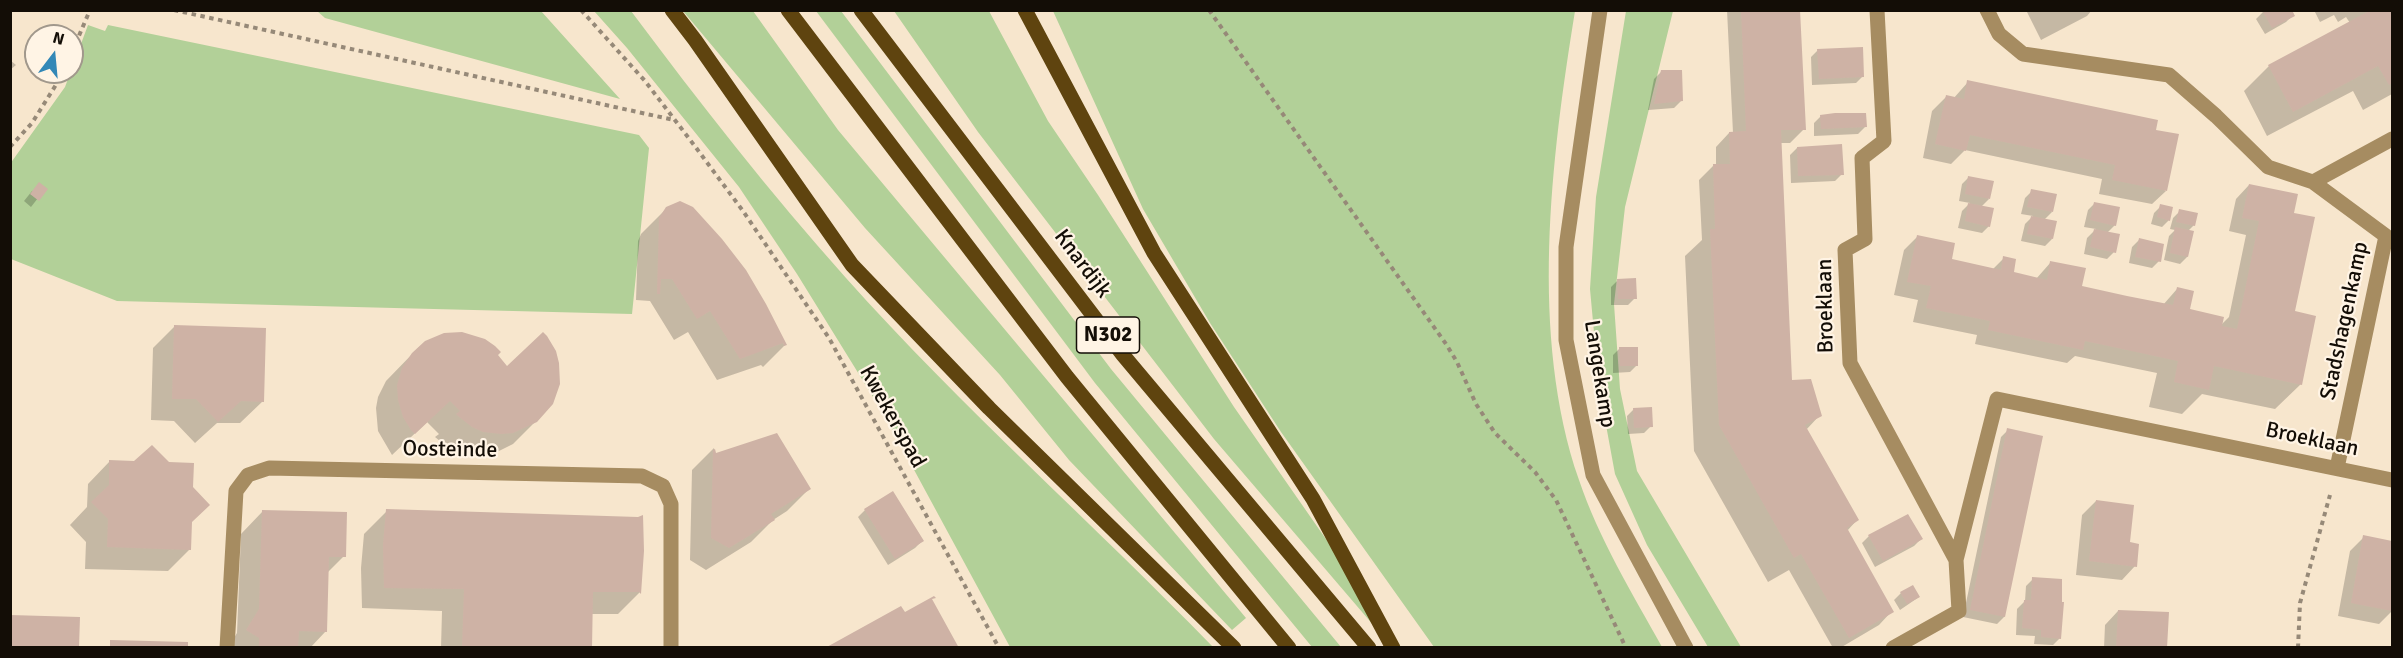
<!DOCTYPE html>
<html>
<head>
<meta charset="utf-8">
<style>
	body { margin:0 }
	#map { position:relative; width:2403px; height:658px; overflow:hidden; background:#f7e6cd; font-family:Signika,sans-serif }
	canvas { display:block }
	.frame { position:absolute; inset:0; border:12px solid #130d06; pointer-events:none }
	.north { position:absolute; left:24px; top:24px; width:60px; height:60px; box-sizing:border-box; background:#fff4e5; border:2px solid #a1988c; border-radius:50%; rotate:16deg; font-size:16px; font-weight:700; line-height:24px; text-align:center; color:#130d06 }
	.north::after { content:''; display:block; margin:auto; width:21px; height:27px; background:#3388b7; clip-path:polygon(50% 0,100% 100%,50% 72%,0 100%) }
</style>
</head>
<body>
<div id="map">
<canvas width="2403" height="658"></canvas>
<div class="frame"></div>
<div class="north">N</div>
</div>
<script>
const context = document.querySelector('canvas').getContext('2d');
context.lineJoin = 'round';
function paint(path, color) {
  context.fillStyle = color;
  context.fill(path, 'evenodd');
}
function stroke(path, color, width, dash) {
  context.strokeStyle = color;
  context.lineWidth = width;
  context.lineCap = dash ? 'butt' : 'round';
  context.setLineDash(dash || []);
  context.stroke(path);
}
function drawText(font, color, halo, rows, align = 'center') {
  context.font = font + ' Signika,sans-serif';
  context.lineWidth = 4.5;
  context.setLineDash([]);
  context.textBaseline = 'middle';
  context.strokeStyle = halo;
  context.fillStyle = color;
  for (const [text, x, y, turn = 0] of rows) {
    context.save();
    context.translate(x, y);
    context.rotate((+turn || 0) * Math.PI / 180);
    context.textAlign = isNaN(turn) ? turn : align;
    if (halo) context.strokeText(text, 0, 0);
    context.fillText(text, 0, 0);
    context.restore();
  }
}
paint(new Path2D(`
	M317,11h224l79,88 -295,-81z
	M594,11h37c68,91 139,182 215,267 116,130 247,245 367,369h-203l-124,-229 -89,-144 -58,-87 -112,-139z
	M683,11h70l85,119 408,488 -14,12 -163,-170 -69,-85 -135,-147z
	M816,11h25l270,358 230,278h-29l-217,-264z
	M894,11h95l59,110 50,74 136,212 167,240h-9l-178,-208 -236,-307z
	M1053,11h522c-24,148 -46,324 4,469 20,59 53,113 83,167h-228l-153,-215 -71,-109 -67,-114z
	M1626,11h47l-48,196 -11,97 6,85 17,82 104,176h-33l-61,-102 -32,-71 -16,-87 -9,-98 6,-92z
	M88,25l17,6 3,-6 531,110 10,13 -17,166 -515,-13 -106,-42 -1,-95 55,-77z`), '#b2d098');
paint(new Path2D(`
	M1727,10h72l5,119 -14,14h-10l11,238 29,34 -14,15 51,90 -10,11 45,80 -13,14 -39,23h-7l-44,-78 -21,12 -74,-131 -9,-195 17,-16 -3,-60 14,-14h3v-19l13,-14h4z
	M2026,10h66l-5,6 -46,24z
	M2314,10h78v84l-29,16 -10,-19 -86,45 -23,-45 25,-25 81,-43 -4,-6 -8,5 -4,-7 -14,7z
	M2263,12l30,3 -7,7 -21,12 -9,-15z
	M1818,50l45,26 -7,7 -44,2 -1,-28z
	M10,60l6,5 -6,5z
	M1661,72l20,29 -7,7 -26,2 6,-31z
	M1968,82l198,109 -14,13 -53,-10 3,-15 -137,-29 -14,14 -28,-6 9,-47 14,-14 7,2z
	M1821,116l44,11 -7,7 -44,2v-13z
	M1797,148l45,26 -7,7 -44,2 -1,-28z
	M1969,177l20,22 -8,8 8,19 -7,7 -24,-5 4,-17 8,-8 -11,-2 3,-17z
	M2249,185l43,29 1,99 8,71 -26,25 -73,-15 -20,20 -33,-7 8,-34 -82,-17 -8,7 -92,-19 2,-9 -64,-13 5,-22 -24,-5 10,-45 14,-14 32,24 42,10 12,-12 8,15 24,6 15,-17 29,25 83,18 14,-16 11,21 33,15 8,-8 17,-82 -17,-4 7,-32z
	M45,189l-14,18 -7,-6 8,-10z
	M2032,191l20,21 -8,8 8,19 -7,7 -24,-5 4,-17 8,-8 -12,-2 4,-16z
	M2095,203l20,22 -8,8 7,19 -7,7 -23,-5 3,-16 9,-9 -12,-2 4,-17z
	M2161,206l8,14 -7,7 -11,-3 3,-11z
	M664,211l121,134 -22,22 -2,-2 -44,15 -29,-48 -14,8 -24,-39 -14,-1 2,-59 3,-7z
	M2180,211l14,14 -7,7v25l-7,7 -16,-4 5,-24 6,-6 -5,-1 3,-11z
	M2139,240l20,21 -7,7 -23,-5 3,-16z
	M1618,280l17,18 -7,7h-17v-18z
	M175,326l88,75 -23,22h-23l-22,20 -21,-22 -23,-1 2,-72z
	M419,347l77,8 51,55 -34,34 -18,9 -23,3 -22,-7 -15,-12 4,-3 -12,-12 -35,33 -14,-24 -2,-23 2,-11 8,-16z
	M1620,348l17,17 -7,7 -17,1v-18z
	M1634,409l17,17 -7,7 -16,1 -1,-18z
	M2008,430l-4,187 -7,7 -34,-7 38,-180z
	M714,448l1,7 94,34 -22,22 -14,9 -22,22 -45,28 -16,-10 2,-90z
	M110,461l80,62v26l-22,22 -83,-2 1,-27 -16,-17 17,-18 1,-23z
	M893,493l29,48 -7,7 -27,17 -30,-48 7,-7z
	M2096,501l32,42 7,23 -13,14 -46,-5 6,-60z
	M263,511l81,45 -17,17 -1,58 -16,17h-82l9,-15 4,-99z
	M386,512l254,80 -22,22h-27v34h-150l1,-37 -80,-3 -1,-40 3,-34z
	M1869,536l52,3 -7,7 -39,21 -13,-24z
	M2364,537l28,5v69l-13,13 -41,-8 12,-65z
	M2033,579l27,59 -7,7 -19,-1 1,-8 -19,-1 1,-26 8,-8 1,-15z
	M1901,593l18,4 -19,13 -6,-10z
	M2118,611l47,37h-61l1,-23z`), '#0003');
paint(new Path2D(`
	M1741,10h59l6,120h-25l11,250 19,-1 11,37 -17,9 54,95 -12,8 47,84 -45,26 -48,-84 -7,4 -75,-133 -9,-196h5l-2,-65h17l-1,-32 17,-1z
	M2262,10h30l3,6 -23,12z
	M2371,10h21v73l-3,2 -11,-19 -85,46 -25,-47z
	M1863,47l1,30 -45,2 -2,-30z
	M1661,70h21l1,31 -29,3z
	M1967,80l191,40 -2,10 23,4 -12,57 -55,-11 3,-15 -145,-30 -4,16 -31,-7 11,-49 18,4z
	M1835,113h31l1,14 -46,2 -1,-14z
	M1842,144l2,31 -46,1 -1,-29z
	M1968,176l26,5 -4,18 -25,-5z
	M39,182l9,7 -9,12 -9,-7z
	M2249,184l49,10 -4,19 21,4 -20,94 21,5 -14,69 -88,-19 -5,24 -35,-8 4,-21 -93,-20 -2,9 -95,-20 2,-9 -64,-13 5,-22 -24,-4 10,-47 38,8 -3,16 49,11 2,-14 13,3 -2,13 33,8 3,-19 36,7 -4,18 45,10 46,9 4,-18 17,4 -4,18 34,8 -2,9 15,3 22,-108 -17,-3z
	M2031,189l26,5 -4,18 -26,-5z
	M680,201l13,6 29,32 24,31 20,34 21,41 -3,1 -1,-3 -43,16 -30,-48 -13,8 -25,-40h-11l-1,15h-3l2,-76 7,-11z
	M2094,202l26,5 -4,19 -26,-6z
	M1968,203l26,5 -4,19 -25,-6z
	M2160,204l13,3 -3,14 -13,-4z
	M2179,209l19,4 -3,13 -19,-4z
	M2031,216l26,5 -4,18 -26,-5z
	M2175,227l19,4 -6,26 -18,-4z
	M2094,229l26,5 -4,19 -26,-6z
	M2139,238l25,6 -3,18 -26,-5z
	M1636,278l1,21h-19l-1,-20z
	M174,325l92,3 -2,74 -23,-1 -23,21 -22,-23h-24z
	M462,332l23,7 10,7 6,6 -3,3 9,11 36,-34 4,4 9,15 3,12 1,21 -7,20 -16,18 -24,11 -12,1 -18,-2 -11,-5 -14,-11 -2,-2 4,-3 -10,-10 -35,33 -4,-4 -8,-13 -5,-17 -1,-15 5,-17 10,-15 13,-12 19,-8z
	M1619,347h19v19h-18z
	M1652,407l1,20 -19,1 -1,-20z
	M2007,428l36,8 -38,181 -35,-7z
	M777,433l34,56 -40,25 4,6 -46,28 -18,-10 2,-88 2,-1 1,4z
	M152,445l17,17 25,1 -1,24 17,18 -18,17 -1,28 -84,-3 1,-28 -17,-17 18,-17v-25l25,1z
	M893,491l31,50 -29,18 -31,-50z
	M2096,500l38,5 -4,37 9,2 -2,23 -48,-6z
	M386,509l252,8 5,-2 1,36 -3,43 -2,-2h-46l-1,56h-130l2,-59 -80,-1 -1,-43z
	M262,510l85,2 -1,45h-17l-2,75 -28,-1 -1,17h-39v-10l-13,-8 13,-21z
	M1908,514l15,25 -40,22 -15,-26z
	M2363,535l29,6v70l-41,-8z
	M2032,577l30,2v23h2l-3,37 -20,-2v-7l-19,-2 2,-28h7z
	M1913,585l7,12 -13,7 -7,-12z
	M934,596l2,2 -4,1 27,49h-134l76,-42 4,6z
	M2118,610l51,2 -2,36h-51z
	M10,615l70,2 -1,31h-69z
	M110,640l78,2v6h-78z`), '#ceb2a5');
stroke(new Path2D(`
	M174,10l500,110
	M581,10l64,71 49,64 49,66 86,127 170,310
	M1209,10l237,334 11,18 19,42 19,29 40,39 21,28 70,148
	M72,52l18,-42
	M10,147l22,-24 32,-51
	M2298,648l2,-45 30,-108`), '#968978', 4, [4.5, 4.5]);
stroke(new Path2D(`
	M1600,10l-34,237v93l27,135 93,173
	M1877,10l7,131 -22,17 3,81 -20,11 5,113 106,197
	M1987,10l12,24 24,20 146,21 47,41 52,51 45,15 73,54 -49,232
	M2313,182l79,-43
	M227,648l9,-157 12,-16 21,-7 373,8 21,10 8,18v144
	M1893,648l66,-37 -3,-51 41,-161 395,81`), '#a68c61', 15);
stroke(new Path2D(`
	M672,10l23,30 157,225 137,143 245,240
	M788,10l279,367 222,271
	M861,10l262,345 246,293
	M1025,10l129,243 159,246 80,149`), '#5f440f', 15);
for (const [x, y, w] of [
	[1108,335,63]
]) {
  const box = new Path2D();
  box.roundRect(x - w / 2, y - 18, w, 36, 4.5);
  context.fillStyle = '#fff4e5';
  context.fill(box);
  stroke(box, '#130d06', 1.5);
}
drawText('bold 21px', '#130d06', null, [
	["N302",1108,335]
]);
drawText('22px', '#130d06', '#fff4e5', [
	["Knardijk",1082,264,53],
	["Broeklaan",1826,306,-91],
	["Stadshagenkamp",2345,321,-78],
	["Langekamp",1599,374,81],
	["Kwekerspad",892,417,61],
	["Broeklaan",2312,440,12],
	["Oosteinde",450,450,1]
]);
</script>
</body>
</html>
